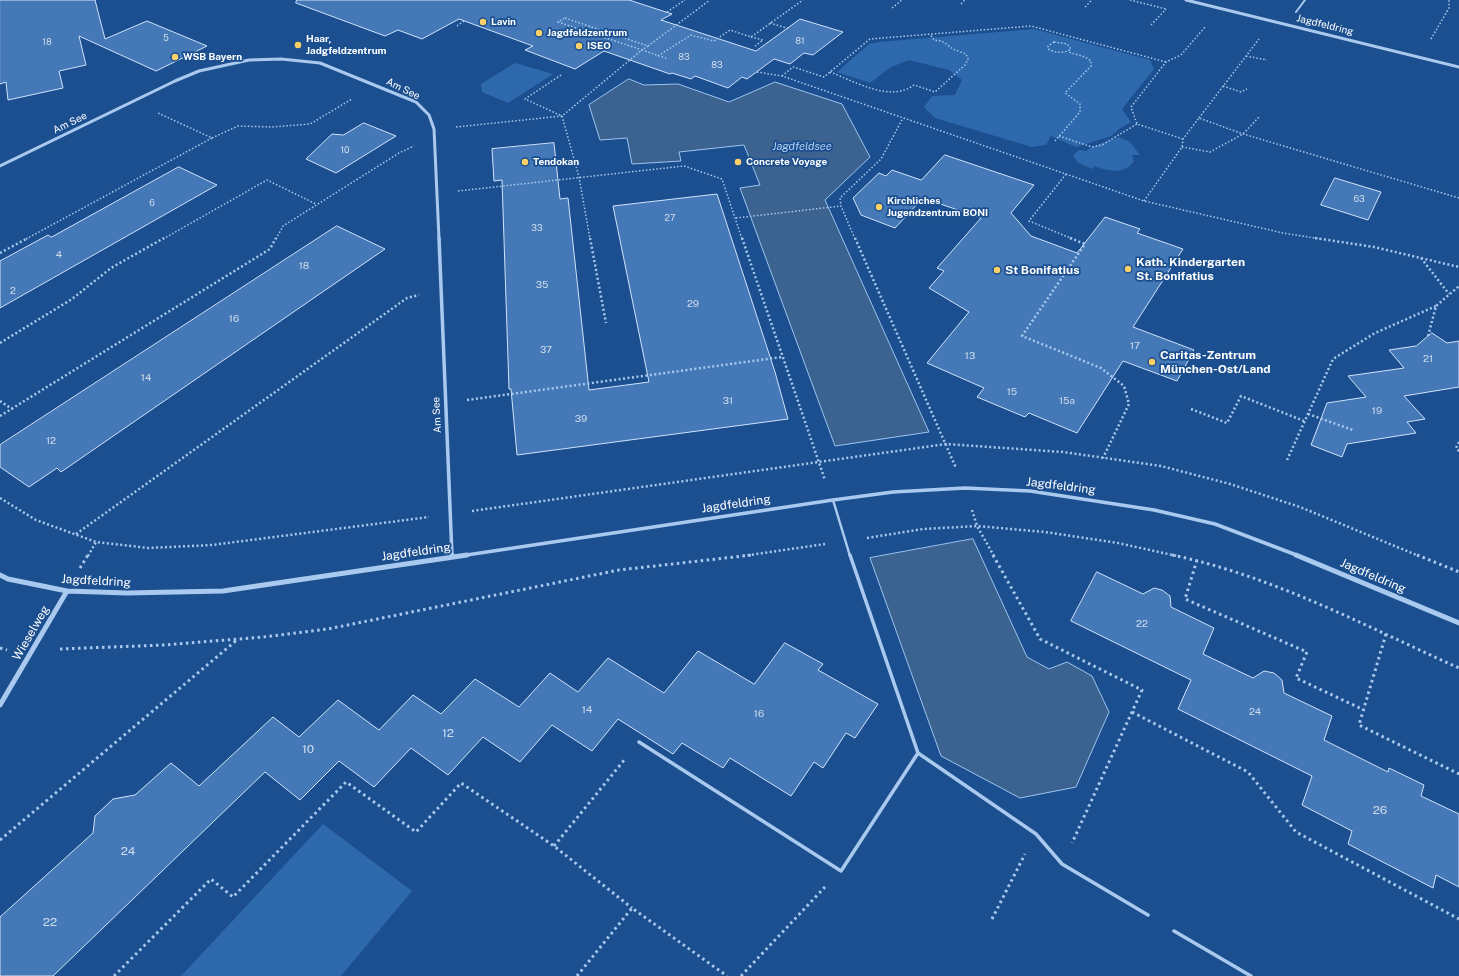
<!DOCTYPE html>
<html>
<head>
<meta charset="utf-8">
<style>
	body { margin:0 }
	canvas { display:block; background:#1b4f8f }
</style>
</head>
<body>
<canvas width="1459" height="976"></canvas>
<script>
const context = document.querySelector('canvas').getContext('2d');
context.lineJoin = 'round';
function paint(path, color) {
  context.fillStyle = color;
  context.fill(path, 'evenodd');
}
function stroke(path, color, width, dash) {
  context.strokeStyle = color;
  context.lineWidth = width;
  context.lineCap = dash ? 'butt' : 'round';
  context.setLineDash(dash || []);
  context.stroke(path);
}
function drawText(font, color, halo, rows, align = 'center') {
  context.font = font + ' "Public Sans",sans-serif';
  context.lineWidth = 3.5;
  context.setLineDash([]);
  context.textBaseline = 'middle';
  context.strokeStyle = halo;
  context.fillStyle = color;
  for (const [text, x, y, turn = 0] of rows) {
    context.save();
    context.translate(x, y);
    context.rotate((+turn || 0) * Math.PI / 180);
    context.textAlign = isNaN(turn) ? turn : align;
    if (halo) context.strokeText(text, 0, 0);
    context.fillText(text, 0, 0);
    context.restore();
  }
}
paint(new Path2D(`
	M1034,29l116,31 4,9 -32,40 9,13 -12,7 -8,7 -35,11 -25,-11 -5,9 -14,2 -97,-29 -11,-11 8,-11 23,-1 7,-15 -13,-10 -40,-10 -18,7 -21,16 -33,-11 32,-28 10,-2z
	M515,63l38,11 -45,29 -26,-11 -1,-8z
	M1119,137l11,5 10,13h-8l2,6c-9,14 -26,10 -40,5l-2,3 -15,-7 -4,-7 6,-5 7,1c8,-6 23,-10 33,-14z
	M323,824l89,67 -71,85h-160z`), '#2e69ad');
const water = new Path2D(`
	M629,79l15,6 34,-1 51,18 46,-20 67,22 28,53 -45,43 104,232 -94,14 -95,-258 20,-3 -16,-40 -65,7 2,9 -49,3 -5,-26 -27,2 -11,-35z
	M973,539l54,118 22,12 18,-7 25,14 17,36 -33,75 -56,11 -79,-42 -71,-198z`);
paint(water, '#3c6290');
stroke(water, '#9cc4f0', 1);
const building = new Path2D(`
	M0,0h95l10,39 42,-18 60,25 -51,25 -77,-35 7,29 -27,6 4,17 -55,12 -2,-18 -6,2z
	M297,0h332l43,14 -11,6 95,31 44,-32 43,13 -30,23 -9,-2 -14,11 -16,-5 -27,20 -5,-2 -14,11 -33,-12 -4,3 -19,-6 -2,1 -66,-23 -29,18 -50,-19 8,-4 -74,-27 -37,20 -24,-9 -13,6 -89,-33z
	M364,123l32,13 -60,37 -30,-14 26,-25 11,1z
	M554,143l6,56 8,-1 21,192 60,-8 -36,-176 104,-12 58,178 13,47 -271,36 -6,-66h-2l-7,-209 -8,1 -2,-32z
	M945,155l89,30 -23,28 20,23 46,17 28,-36 35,12 -3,4 46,16 -50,78 61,23 -17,31 -54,-20 -46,72 -48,-20 -4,4 -48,-20 7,-9 -57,-25 42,-51 -40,-24 15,-17 -7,-3 44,-50 -58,-20 -28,30 -34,-13 -8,-17 26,-25 7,3 6,-6 29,10z
	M179,167l38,18 -217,123v-47l48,-26 3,2z
	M1335,178l46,14 -13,28 -47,-15z
	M337,226l48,23 -324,223 -4,-4 -28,19 -29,-20v-22z
	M1432,333l15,10 12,-2v46l-55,9 21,23 -18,3 9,11 -69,11 -5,13 -31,-12 16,-42 39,-6 -18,-21 56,-8 -15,-18 27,-4z
	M1097,572l46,22 11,-6 8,2 8,6 1,11 43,21 -11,26 50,24 11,-7 10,2 8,7 2,13 48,23 -8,24 64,32 1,-4 35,17 -3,11 38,18v73l-23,-12 -3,13 -85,-44 4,-13 -50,-26 10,-29 -134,-67 13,-29 -120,-59z
	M785,643l38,21 -5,6 60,34 -23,34 -9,-5 -23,35 -9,-6 -23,34 -61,-38 -7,10 -41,-25 -9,11 -55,-35 -26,32 -40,-26 -32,37 -37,-25 -35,38 -37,-27 -37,39 -35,-26 -39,39 -35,-28 -212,204h-53v-59l93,-84 2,-17 18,-17 22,-4 36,-32 28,23 74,-69 26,20 39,-37 41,30 34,-35 28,19 34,-35 44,28 31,-34 28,19 30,-34 56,35 34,-42 56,33z`);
paint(building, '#4478b7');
stroke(building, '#cfe3fa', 1);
stroke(new Path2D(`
	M1130,0l36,9
	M961,4l4,-4
	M1085,7l7,-7
	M892,8l10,-8
	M667,12l18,-12
	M565,18l83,28 -6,4 -84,-28z
	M770,23l20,6
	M1151,25l15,-16
	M457,26l7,-5
	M751,37l12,3 -9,7
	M1431,39l18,-31v-8
	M1054,42l13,2 4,5c-7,5 -15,4 -23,0v-3z
	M648,46l62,-46
	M658,56l33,-21 23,6 16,-11 21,7 52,-37
	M1246,56l21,4
	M757,72l25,4 362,125 139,32 38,6
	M830,72c24,9 60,31 84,13l21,7 30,-27 3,-6 -2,-5 -13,-5 -11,-8 -8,-1 -4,-6
	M561,75l-36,24 37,17 17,61 11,62
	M782,76l11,-9 31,10 46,-38 161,-13 135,36
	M1223,86l18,6 6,-3
	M1199,118l60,-79
	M456,127l106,-11 80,-66 26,9
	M1059,136l33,11 10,-2 35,-21
	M212,138l26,-12 34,1 38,-3 42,-25
	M1183,139l-46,-15 -6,-17 35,-45 15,-7 24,-28
	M1055,141l25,-29v-8l-15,-11 26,-27v-5l-6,-4 -17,-5
	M1182,147l28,5 33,-18 16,-17
	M1066,174l-37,47 44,18
	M458,191l226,-25 38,13 20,60
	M1144,201l38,-54 1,-8 16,-21 44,16 216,64
	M736,218l105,-12
	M26,239l186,-101 -54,-25
	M163,239l104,-59 49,24
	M276,239l7,-13 116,-73 15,-7
	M855,239l-14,-33 -1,-8 41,-39 22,-41`), '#a9c9ee', 1.5, [1.5, 2]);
stroke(new Path2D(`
	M590,238l16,85
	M742,238l83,242
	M855,238l101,230
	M1070,238l15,6 -63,92 79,32 23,18 5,18 -26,54
	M1315,238l59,9 85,20
	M0,253l28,-15
	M1421,258l28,36
	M1428,336l8,-30 23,-20
	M0,343l72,-44 39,-31 53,-30
	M467,400l315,-43
	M0,401l12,8
	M1191,409l36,14 14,-27 63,25
	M1308,414l45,16
	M0,416l270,-167 6,-11
	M1459,442l-3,6 3,3
	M1287,460l46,-101 42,-26 61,-27
	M0,498l36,22 60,22 52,6 64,-3 217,-28
	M972,510l5,16 17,30
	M472,511l474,-67 117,8 98,14 69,18 70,23 119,49
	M76,534l331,-236 12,-3
	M867,538l56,-9 54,-3 68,6 73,11 59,13
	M88,556l8,-14
	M743,556l82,-12`), '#a9c9ee', 2.5, [2, 2.5]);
stroke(new Path2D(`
	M993,555l47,84 102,51 -70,153
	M1172,555c101,21 193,71 287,113
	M1417,555l42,17
	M1197,560l-12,39 122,53 -11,26 68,32
	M80,568l8,-13
	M1386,634l-27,91 100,49
	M0,648l7,2
	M60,649l104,-4 99,-8 65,-8 291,-59 133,-15
	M1132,712l116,60 48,60 163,87
	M0,840l238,-201
	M554,846l71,-87
	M992,919l33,-65
	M114,976l97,-97 22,18 113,-115 70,50 45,-49 93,63 78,62
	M577,976l55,-68 95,68
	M741,976l84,-89`), '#a9c9ee', 3, [2.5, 3.5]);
stroke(new Path2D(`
	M1296,12l9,-12`), '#a9c9ee', 2);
stroke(new Path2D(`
	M833,500l17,56`), '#a9c9ee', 2.5);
stroke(new Path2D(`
	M850,555l68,198 118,81 26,30 86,51
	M639,742l202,129 77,-118
	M1174,931l77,45`), '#a9c9ee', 3.5);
stroke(new Path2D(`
	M1186,0l273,67
	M0,166l175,-85 24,-10 50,-11 32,-1 39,4 96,39 13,13 5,14 5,110`), '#a9c9ee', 3);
stroke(new Path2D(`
	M439,238l13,318
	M460,556l373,-56 60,-8 72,-4 65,3 124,19 61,14 84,32`), '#a9c9ee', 3.5);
stroke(new Path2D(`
	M452,555v2
	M1296,555l163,68
	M0,575l8,4 59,12 60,2 96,-2 244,-36
	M0,705l67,-114`), '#a9c9ee', 5);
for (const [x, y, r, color] of [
	[483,22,4,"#ffd166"],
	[539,33,4,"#ffd166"],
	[298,45,4,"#ffd166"],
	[579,46,4,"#ffd166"],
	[175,57,4,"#ffd166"],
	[525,162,4,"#ffd166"],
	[738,162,4,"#ffd166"],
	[879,207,4,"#ffd166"],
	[1128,269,4,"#ffd166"],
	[997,270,4,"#ffd166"],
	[1152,362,4,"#ffd166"]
]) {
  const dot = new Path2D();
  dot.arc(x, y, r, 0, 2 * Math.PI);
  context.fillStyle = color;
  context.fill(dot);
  stroke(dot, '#1b4f8f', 1.5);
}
drawText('9px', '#d0dded', null, [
	["5",166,38],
	["81",800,41],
	["18",47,42],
	["83",684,57],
	["83",717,65],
	["10",345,150],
	["63",1359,199],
	["6",152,203],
	["27",670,218],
	["33",537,228]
]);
drawText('bold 10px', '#fff', '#1b4f8f', [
	["Lavin",491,22],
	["Jagdfeldzentrum",547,33],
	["Haar,",306,39],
	["Jadgfeldzentrum",306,51],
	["ISEO",587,46],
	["WSB Bayern",183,57],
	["Tendokan",533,162],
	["Concrete Voyage",746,162],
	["Kirchliches",887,201],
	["Jugendzentrum BONI",887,213]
], 'left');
drawText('10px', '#fff', '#1b4f8f', [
	["Jagdfeldring",1325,25,14],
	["Am See",403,89,26],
	["Am See",70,123,-26],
	["Am See",437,415,-93]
]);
drawText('10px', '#d0dded', null, [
	["4",59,255],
	["18",304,266],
	["35",542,285],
	["2",13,291],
	["29",693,304],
	["16",234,319],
	["17",1135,346],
	["37",546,350],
	["13",970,356],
	["21",1428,359],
	["14",146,378],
	["15",1012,392],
	["31",728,401],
	["15a",1067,401],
	["19",1377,411],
	["39",581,419],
	["12",51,441],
	["22",1142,624],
	["14",587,710],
	["24",1255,712],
	["16",759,714]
]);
drawText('italic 11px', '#b5d3f5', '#1b4f8f', [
	["Jagdfeldsee",802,147]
]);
drawText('bold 12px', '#fff', '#1b4f8f', [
	["Kath. Kindergarten",1136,262],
	["St. Bonifatius",1136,276],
	["St Bonifatius",1005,270],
	["Caritas-Zentrum",1160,355],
	["München-Ost/Land",1160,369]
], 'left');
drawText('12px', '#fff', '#1b4f8f', [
	["Jagdfeldring",1061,486,7],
	["Jagdfeldring",736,504,-8],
	["Jagdfeldring",416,552,-8],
	["Jagdfeldring",1373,576,23],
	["Jagdfeldring",96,581,3],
	["Wieselweg",31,633,-60]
]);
drawText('12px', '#d0dded', null, [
	["12",448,733],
	["10",308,749],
	["26",1380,810],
	["24",128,851],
	["22",50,922]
]);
</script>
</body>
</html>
